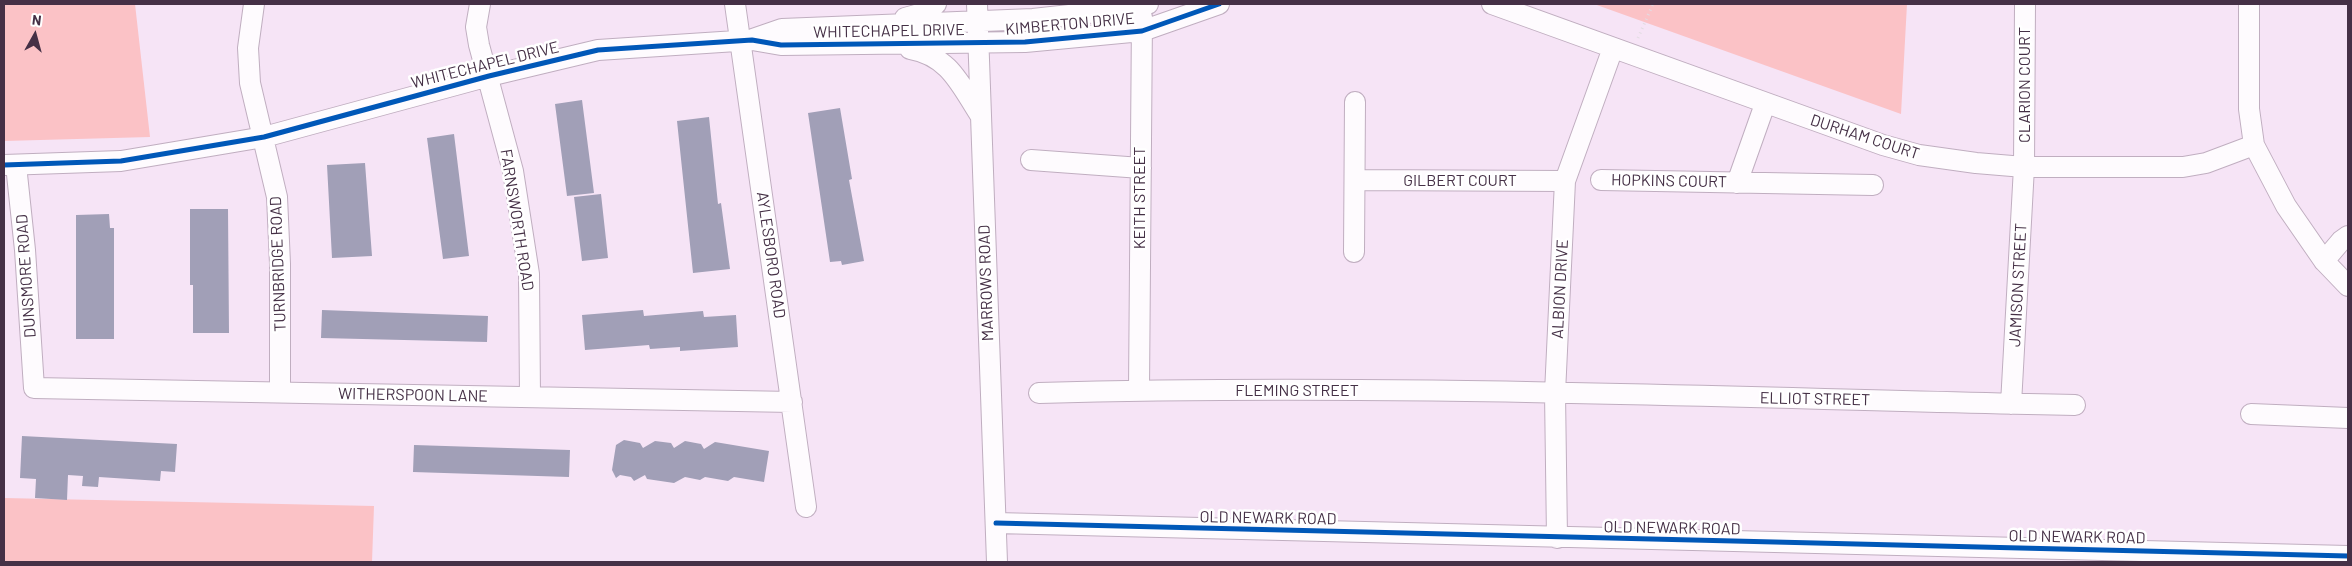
<!DOCTYPE html>
<html>
<head>
<meta charset="utf-8">
<style>
	body { margin:0 }
	#map { position:relative; width:2352px; height:566px; overflow:hidden; background:#f6e4f6; font-family:Barlow,sans-serif }
	canvas { display:block }
	.frame { position:absolute; inset:0; border:5px solid #453046; pointer-events:none }
	.north { position:absolute; left:10px; top:10px; width:50px; height:50px; -webkit-text-stroke:4px #fff; paint-order:stroke; rotate:7deg; font-size:14px; font-weight:700; line-height:20px; text-align:center; color:#453046 }
	.north::after { content:''; display:block; margin:auto; width:18px; height:22px; background:#453046; clip-path:polygon(50% 0,100% 100%,50% 72%,0 100%) }
</style>
</head>
<body>
<div id="map">
<canvas width="2352" height="566"></canvas>
<div class="frame"></div>
<div class="north">N</div>
</div>
<script>
const context = document.querySelector('canvas').getContext('2d');
context.lineJoin = 'round';
function paint(path, color) {
  context.fillStyle = color;
  context.fill(path, 'evenodd');
}
function stroke(path, color, width, dash) {
  context.strokeStyle = color;
  context.lineWidth = width;
  context.lineCap = dash ? 'butt' : 'round';
  context.setLineDash(dash || []);
  context.stroke(path);
}
function drawText(font, color, halo, rows, align = 'center') {
  context.font = font + ' Barlow,sans-serif';
  context.lineWidth = 5;
  context.setLineDash([]);
  context.textBaseline = 'middle';
  context.strokeStyle = halo;
  context.fillStyle = color;
  for (const [text, x, y, turn = 0] of rows) {
    context.save();
    context.translate(x, y);
    context.rotate((+turn || 0) * Math.PI / 180);
    context.textAlign = isNaN(turn) ? turn : align;
    if (halo) context.strokeText(text, 0, 0);
    context.fillText(text, 0, 0);
    context.restore();
  }
}
paint(new Path2D(`
	M4,4h131l15,133 -146,4z
	M1594,4h313l-6,110z
	M4,498l370,8 -2,56h-368z`), '#fbc2c6');
paint(new Path2D(`
	M582,100l12,93 -27,3 -12,-92z
	M840,108l12,71 -3,1 15,81 -22,4 -1,-4 -11,1 -22,-149z
	M709,117l9,87 3,-1 9,66 -37,4 -16,-152z
	M454,134l15,122 -26,3 -16,-121z
	M365,163l7,93 -40,2 -5,-93z
	M601,194l7,64 -26,3 -8,-64z
	M190,209h38l1,124h-36v-48h-3z
	M109,214l1,14h4v111h-38v-124z
	M322,310l166,6 -1,26 -166,-4z
	M643,310l1,6 59,-5 1,6 32,-2 2,32 -58,4v-4l-30,2 -1,-4 -64,5 -3,-35z
	M22,436l155,8 -2,28 -14,-1 -1,10 -61,-4 -1,10 -16,-1 1,-10 -15,-1 -1,25 -32,-2 1,-19 -16,-1z
	M624,440l16,3 3,5 12,-7 16,2 3,5 11,-7 16,3 3,5 11,-7 54,9 -5,31 -30,-5 -6,4 -23,-4 -5,3 -15,-3 -11,6 -27,-4 -2,-4 -11,6 -3,-4 -11,-2 -4,3 -4,-8 4,-25z
	M414,445l156,5 -1,27 -156,-5z`), '#a19fb7');
const minor = new Path2D(`
	M254,4l-6,44 2,35 27,114 3,67v128
	M480,4l-4,23 3,18 34,126 16,103 1,123
	M735,4l71,503
	M977,4l20,558
	M1492,4l391,141 36,10 57,8 48,4h159l23,-4 48,-18
	M2249,4v105l5,36 32,61 38,55 24,25
	M905,18l18,-5 13,-9
	M753,39l29,-10 251,-10 82,-9 33,-6
	M910,49c39,7 50,35 70,66
	M1031,160l110,8
	M4,165l117,-4 143,-24 225,-61 109,-26 154,-10 29,5 244,-3 117,-11 77,-27
	M16,165l9,85 9,138 758,14
	M1355,180l210,1
	M1601,180l272,5
	M1737,183l28,-79
	M1354,252l1,-150
	M2324,261l17,-20 7,-5
	M1139,390l3,-373
	M1039,393c345,-10 691,5 1036,12
	M2011,404l13,-237 1,-163
	M2251,414l97,4
	M996,523l1352,33
	M1557,538l-2,-145 10,-212 48,-133`);
stroke(minor, '#c0aec0', 22);
stroke(new Path2D(`
	M1638,38l15,-34`), '#e2dce2', 3, [1, 4]);
stroke(minor, '#fefbfe', 20);
stroke(new Path2D(`
	M4,165l117,-4 143,-24 225,-61 109,-26 154,-10 29,5 244,-3 117,-11 77,-27
	M996,523l1352,33`), '#0057b8', 5);
drawText('16px', '#453046', '#fff', [
	["KIMBERTON DRIVE",1070,24,-5],
	["WHITECHAPEL DRIVE",889,31,-1],
	["WHITECHAPEL DRIVE",485,65,-14],
	["CLARION COURT",2025,85,-90],
	["DURHAM COURT",1865,137,18],
	["GILBERT COURT",1460,181],
	["HOPKINS COURT",1669,181,1],
	["KEITH STREET",1140,198,-90],
	["FARNSWORTH ROAD",517,220,81],
	["AYLESBORO ROAD",771,255,82],
	["TURNBRIDGE ROAD",278,264,-92],
	["DUNSMORE ROAD",26,276,-94],
	["MARROWS ROAD",986,283,-92],
	["JAMISON STREET",2018,285,-87],
	["ALBION DRIVE",1560,289,-87],
	["FLEMING STREET",1297,391],
	["WITHERSPOON LANE",413,395,1],
	["ELLIOT STREET",1815,399,1],
	["OLD NEWARK ROAD",1268,518,1],
	["OLD NEWARK ROAD",1672,528,1],
	["OLD NEWARK ROAD",2077,537,1]
]);
</script>
</body>
</html>
